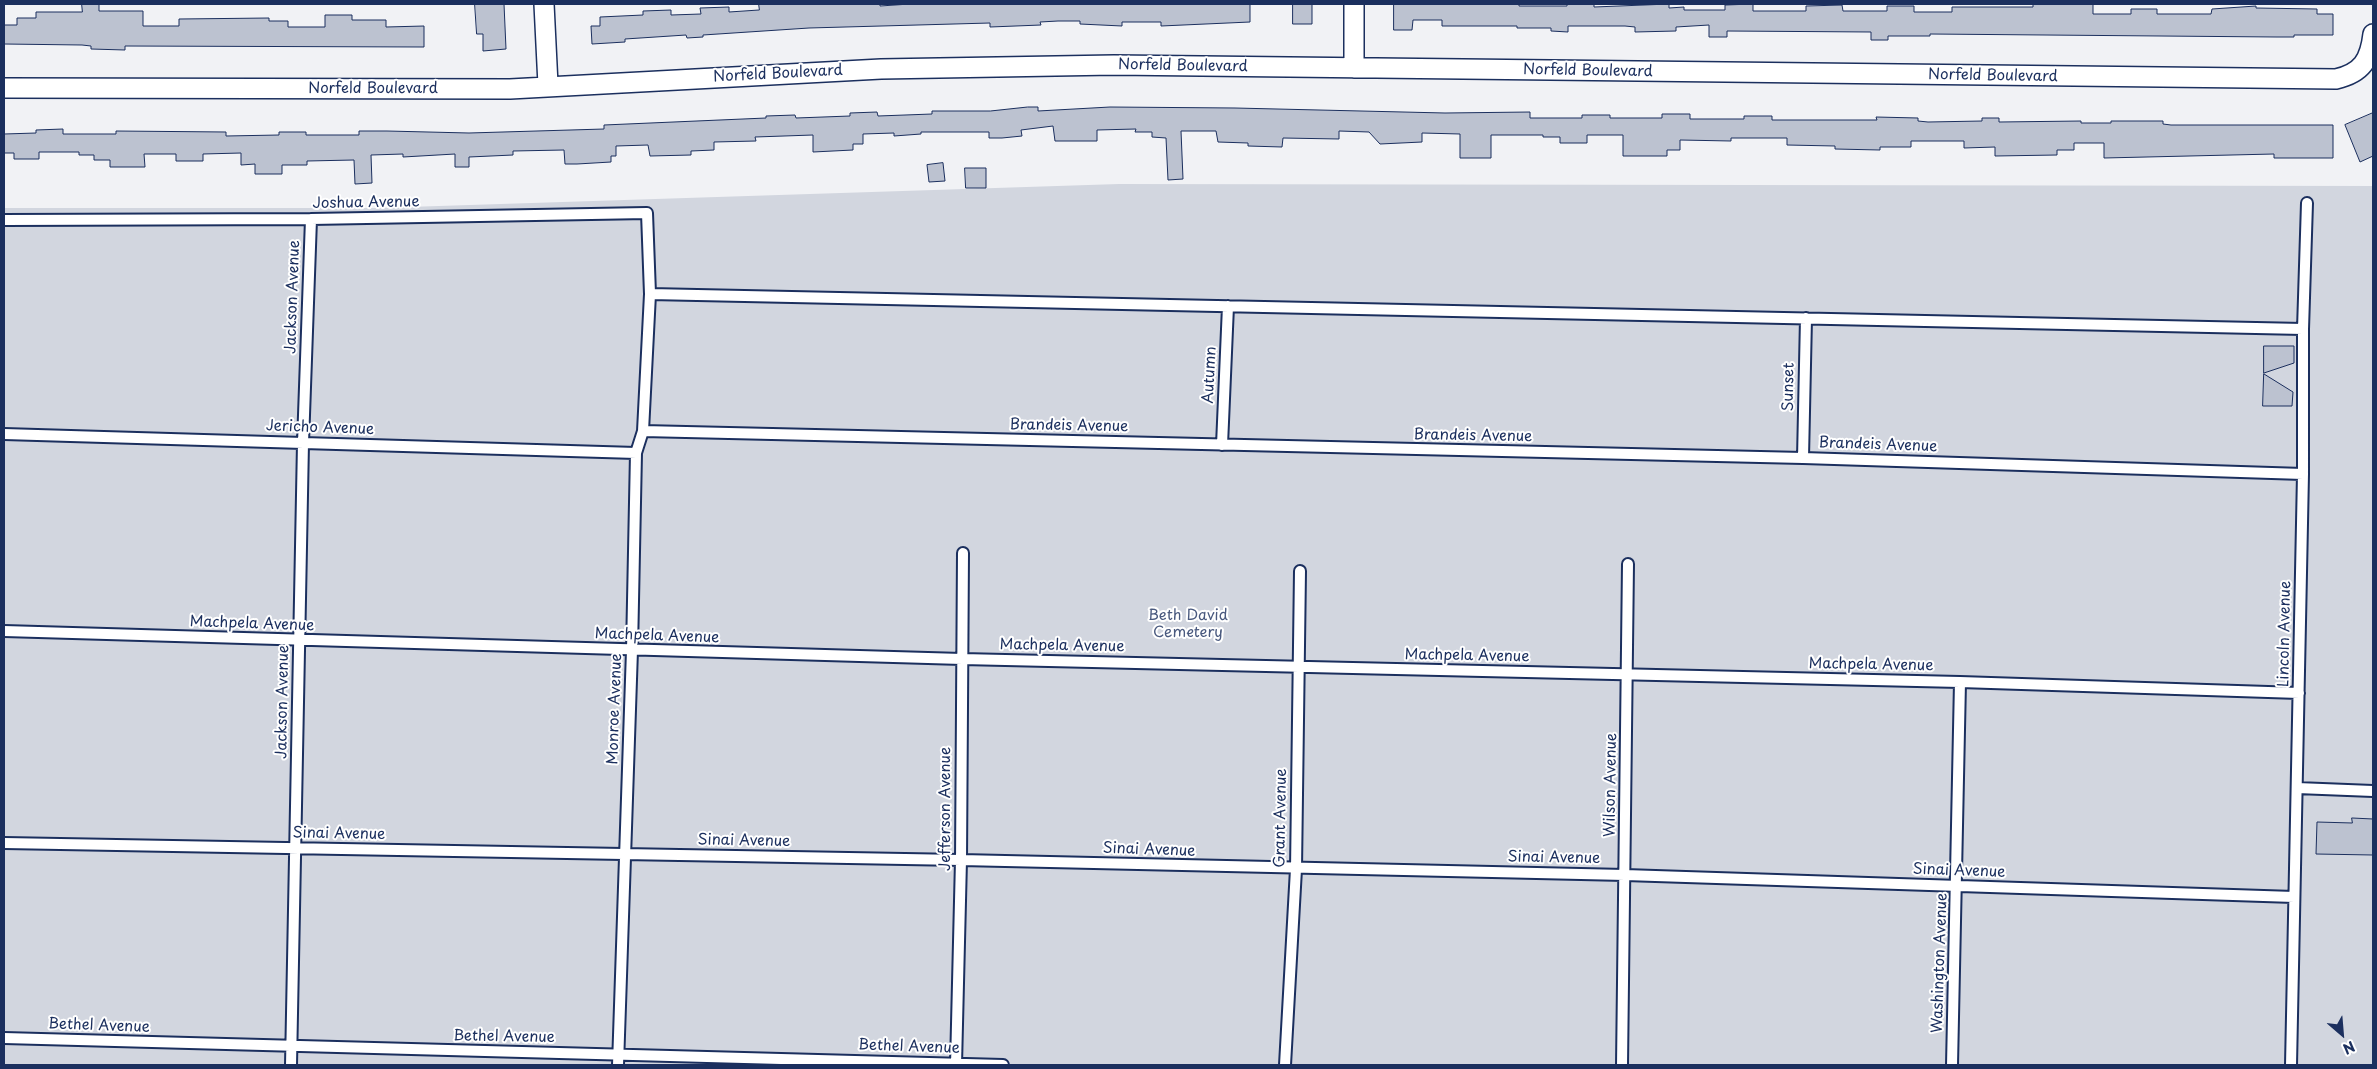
<!DOCTYPE html>
<html>
<head>
<meta charset="utf-8">
<style>
  body { margin:0 }
  #map { position:relative; width:2377px; height:1069px; overflow:hidden; background:#f1f2f5; font-family:"Playpen Sans",sans-serif }
  canvas { display:block }
  .frame { position:absolute; inset:0; border:5px solid #1b2f5e; pointer-events:none }
  .north { position:absolute; left:2317px; top:1009px; width:50px; height:50px; -webkit-text-stroke:4px #fff; paint-order:stroke; rotate:153deg; font-size:14px; font-weight:700; line-height:20px; text-align:center; color:#1b2f5e }
  .north::after { content:''; display:block; margin:auto; width:18px; height:22px; background:#1b2f5e; clip-path:polygon(50% 0,100% 100%,50% 72%,0 100%) }
</style>
</head>
<body>
<div id="map">
<canvas width="2377" height="1069"></canvas>
<div class="frame"></div>
<div class="north">N</div>
</div>
<script>
const context = document.querySelector('canvas').getContext('2d');
context.lineJoin = 'round';
function paint(path, color) { context.fillStyle = color; context.fill(path, 'evenodd'); }
function trace(path, color, width, dash) { context.strokeStyle = color; context.lineWidth = width; context.lineCap = dash ? 'butt' : 'round'; context.setLineDash(dash || []); context.stroke(path); }
function write(font, color, halo, rows, align = 'center') {
  context.font = font + ' "Playpen Sans",sans-serif'; context.lineWidth = 4; context.setLineDash([]); context.textBaseline = 'middle'; context.strokeStyle = halo; context.fillStyle = color; for (const [text, x, y, turn = 0] of rows) {
    context.save(); context.translate(x, y); context.rotate((+turn || 0) * Math.PI / 180); context.textAlign = isNaN(turn) ? turn : align; if (halo) context.strokeText(text, 0, 0); context.fillText(text, 0, 0); context.restore();
  }
}
paint(new Path2D(`
  M1119 184 2373 186V1065H4V208H377Z`), '#d2d6df');
const building = new Path2D(`
  M82 4H99V11H143V26H179V19L269 18V21H288V27H325V15H352V20H386V27L424 26V47L125 46V50L91 49V46L82 45 4 44V25H17V18H36V12H82Z
  M475 4H504L506 49 483 51V34H477Z
  M759 4H880V6L910 4H1250V22L1161 26V22H1122V26L1080 24V21H1058L1040 22 1041 25 990 27V23L809 28 703 35V37L687 38 686 35 625 39V42L592 44 591 26H600V17L643 15V11L671 10V15L701 14 700 8 729 7V12L759 10Z
  M1293 4H1312V24H1293Z
  M1394 4H1519V6H1567V4H1594V7L1669 4V8L1684 7V10H1725V5L1753 4V11H1806V6L1842 5 1843 11H1887V6H1914V12H1952V7H2033V4H2093V14H2131V9H2157V14H2211L2212 9 2256 6V8L2317 9V14H2333V35H2294V37H2276L1930 34V36H1888V40H1871V32L1727 31V37H1709V25L1676 27V31L1635 32V27L1625 26H1568V32L1551 31V28H1517V26H1442V20H1413L1412 30H1394Z
  M1028 107H1038V111L1110 107 1235 108 1445 113 1530 112V118H1582V115H1610V118H1662V114H1690V119H1744V116H1772V120H1877L1876 117 1918 118V121L1928 122 1982 121V118H1999V122L2081 121V123H2111V121H2163V124L2171 125H2333V158H2274V154L2104 158V143H2074V150H2057V155L1995 156V147L1964 148V141H1911V147H1880V150L1835 149V146L1787 145V138H1731V141L1680 140V150H1667V156H1623V135H1587V143H1560V137H1543V135H1491V158H1460V134L1422 133V142L1380 144 1369 132 1339 131V139L1283 138 1282 147 1248 146V143L1218 142 1216 131H1181L1183 179 1168 180 1166 138 1152 137V132H1135L1136 129 1097 130V141H1055L1053 126 1021 130 1022 136 1002 138H989V132H921V134L894 136V133L863 134V144H853V150L813 152V135L755 137 756 141 714 142V150L691 151V155L650 156 648 145 616 146V156H611V162L577 164H565L564 150 513 151V155L469 157V167H455V154L403 157V154L371 155 372 183 355 184 354 160 307 161V165H282V174H255V164L241 165V153L203 154V161H176V154H144L145 167H110V160H94V155H79V152H39V159H14V153H4V134L36 133V130L63 129V134H116V131L226 132V136L279 135V132H306V135H359V131H387L469 133 604 129V125L766 118V116L795 115 796 118 850 116V113L877 112 878 116 932 114V111H990Z
  M2373 113V156L2360 162 2345 125Z
  M943 163 945 181 929 182 927 165Z
  M965 168H986V188H966Z
  M2264 346H2294V363L2264 373Z
  M2264 374 2293 392 2292 406H2263Z
  M2352 818 2373 819V855L2316 854 2317 822 2352 823Z`);
paint(building, '#bcc2d0');
trace(building, '#1b2f5e', 1);
const lane = new Path2D(`
  M4 220 311 219 647 213 650 294 643 431 636 453 632 650 618 1065
  M650 294 2303 329
  M643 431 1803 458 2303 474
  M4 434 636 453
  M1222 445 1228 306
  M1803 458 1806 318
  M4 631 962 659 1960 682 2299 693
  M2297 788 2373 791
  M4 843 961 860 1625 875 2294 897
  M4 1038 1003 1065
  M291 1065 303 443 311 219
  M956 1065 961 860 963 553
  M1285 1065 1296 869 1300 571
  M1622 1065 1628 564
  M1952 1065 1960 682
  M2291 1065 2303 474V329L2307 203`);
const street = new Path2D(`
  M544 4 548 85
  M1354 68V4
  M4 88 510 89 881 69 1114 65 2336 79C2362 73 2370 60 2373 34`);
trace(lane, '#1b2f5e', 14);
trace(street, '#1b2f5e', 22);
trace(lane, '#fff', 10);
trace(street, '#fff', 19);
write('15px', '#1b2f5e', '#fff', [
  ["Norfeld Boulevard",1183,66,1],
  ["Norfeld Boulevard",1588,71,1],
  ["Norfeld Boulevard",778,74,-3],
  ["Norfeld Boulevard",1993,76,1],
  ["Norfeld Boulevard",373,89],
  ["Joshua Avenue",366,203,-1],
  ["Jackson Avenue",293,297,-88],
  ["Autumn",1210,375,-87],
  ["Sunset",1789,387,-89],
  ["Brandeis Avenue",1069,426,1],
  ["Jericho Avenue",320,428,2],
  ["Brandeis Avenue",1473,436,1],
  ["Brandeis Avenue",1878,445,2],
  ["Machpela Avenue",252,624,2],
  ["Lincoln Avenue",2285,634,-89],
  ["Machpela Avenue",657,636,2],
  ["Machpela Avenue",1062,646,1],
  ["Machpela Avenue",1467,656,1],
  ["Machpela Avenue",1871,665,1],
  ["Jackson Avenue",283,702,-89],
  ["Monroe Avenue",615,709,-88],
  ["Wilson Avenue",1611,785,-89],
  ["Jefferson Avenue",946,809,-90],
  ["Grant Avenue",1281,818,-89],
  ["Sinai Avenue",339,834,1],
  ["Sinai Avenue",744,841,1],
  ["Sinai Avenue",1149,850,2],
  ["Sinai Avenue",1554,858,1],
  ["Sinai Avenue",1959,871,2],
  ["Washington Avenue",1940,963,-88],
  ["Bethel Avenue",99,1026,2],
  ["Bethel Avenue",504,1037,1],
  ["Bethel Avenue",909,1047,2]
]);
write('15px', '#49597e', '#fff', [
  ["Beth David",1188,616],
  ["Cemetery",1188,633]
]);
</script>
</body>
</html>
